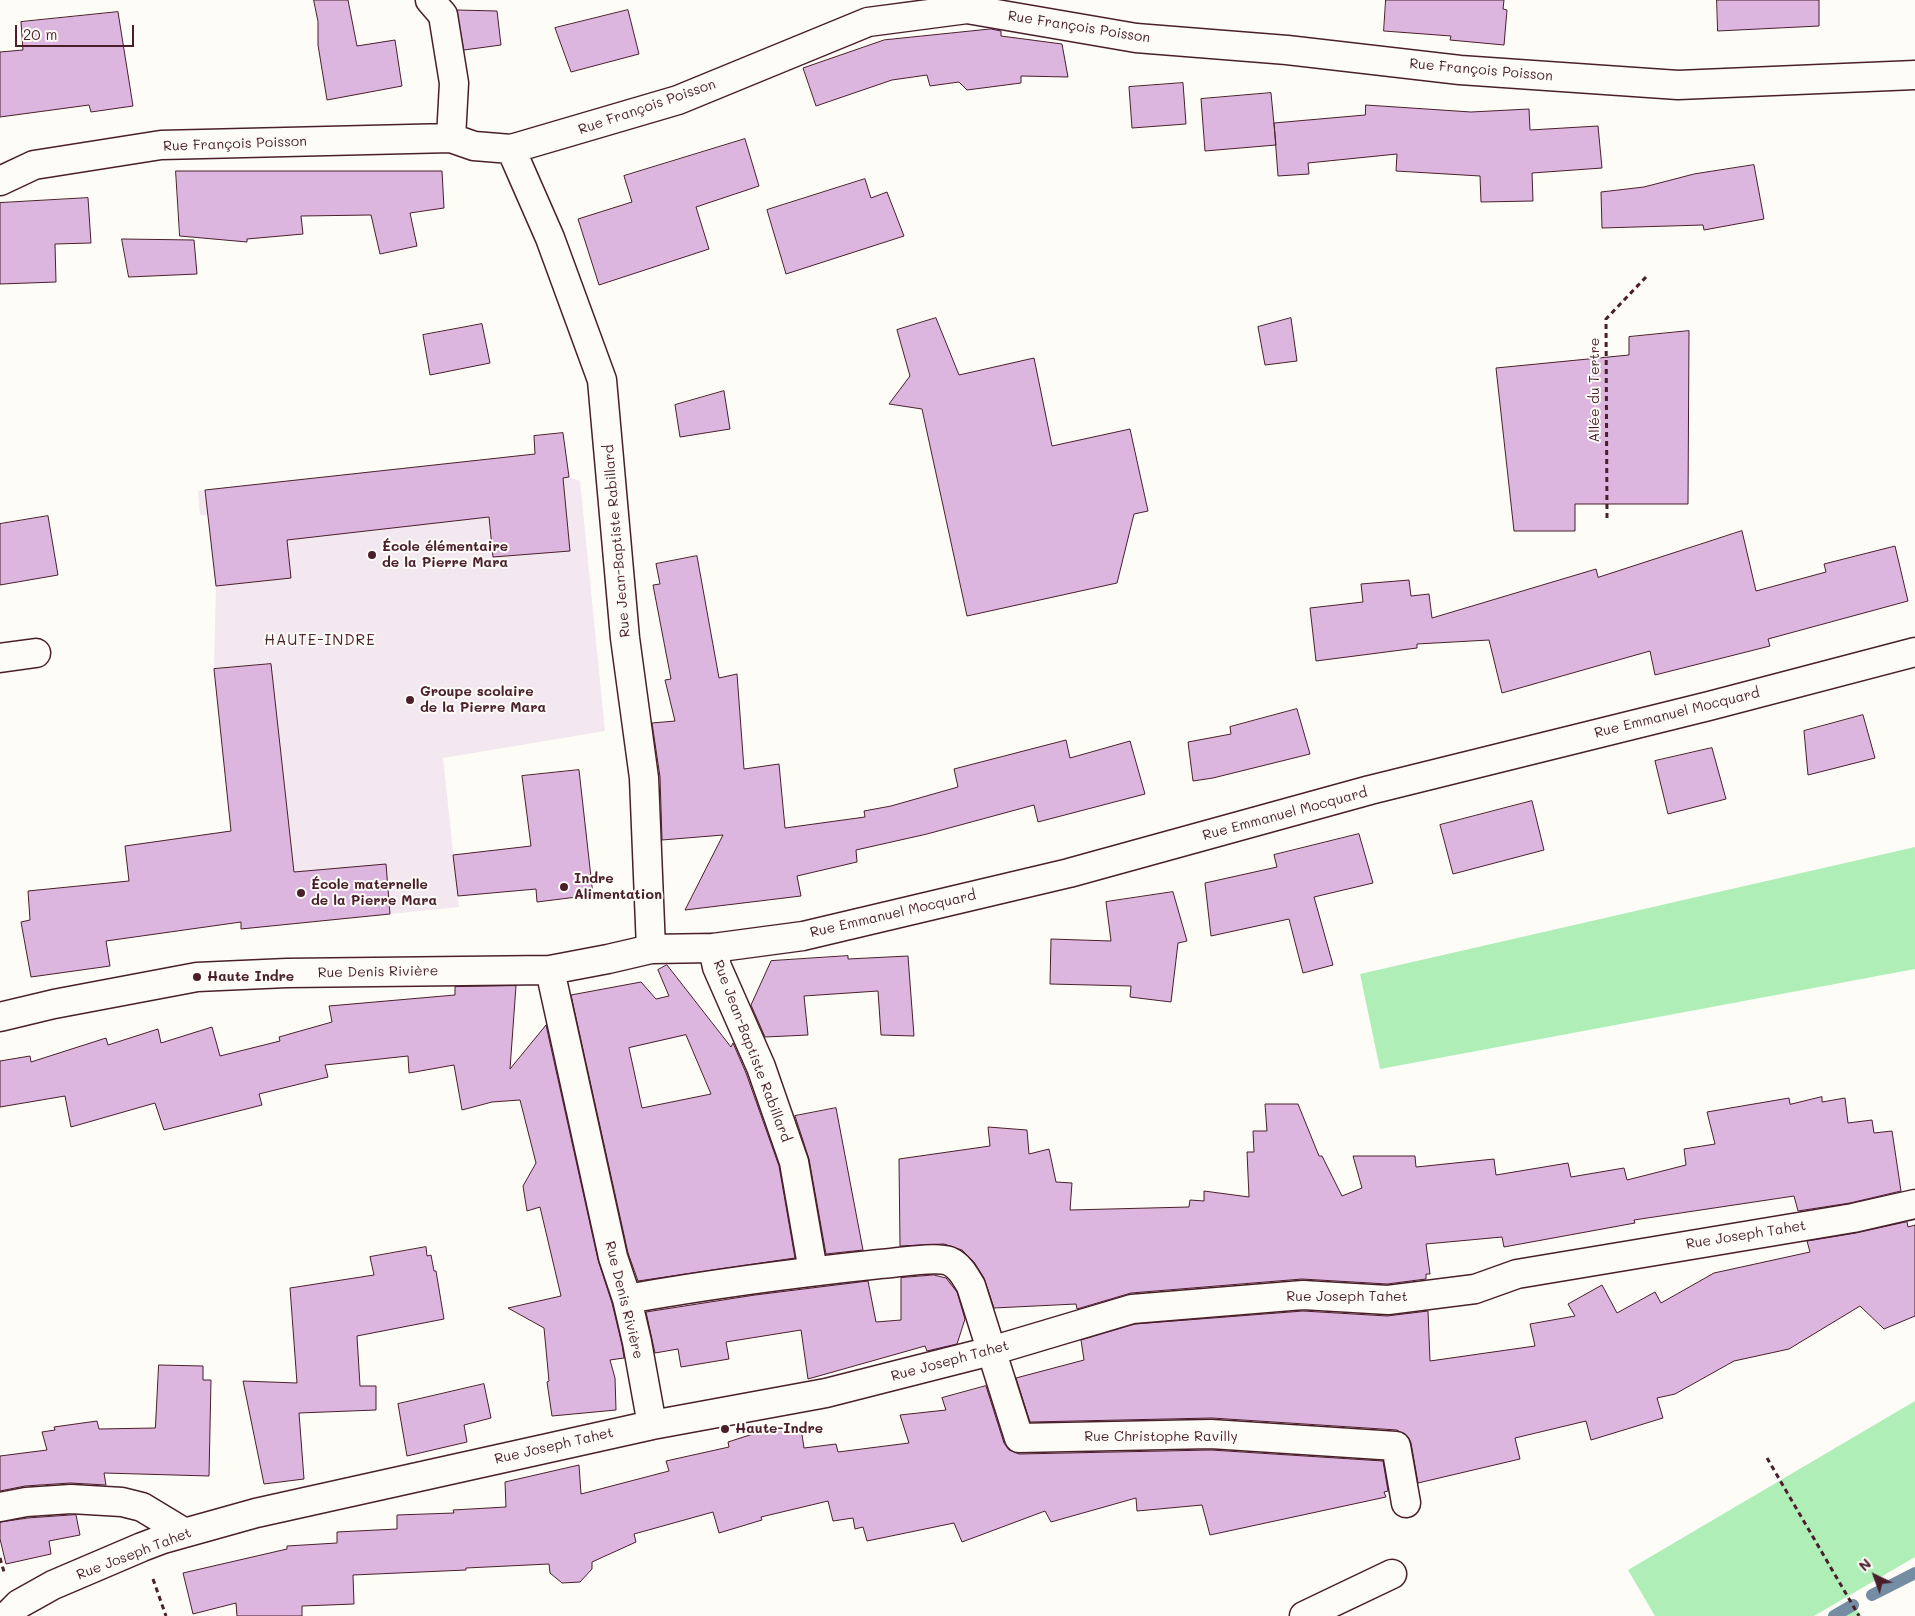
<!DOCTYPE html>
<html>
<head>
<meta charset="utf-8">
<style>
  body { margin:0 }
  #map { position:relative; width:1915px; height:1616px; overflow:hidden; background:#fdfcf7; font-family:Mali,sans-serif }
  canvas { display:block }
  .north { position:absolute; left:1850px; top:1551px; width:50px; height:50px; -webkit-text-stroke:4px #fdfcf7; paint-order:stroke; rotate:318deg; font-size:14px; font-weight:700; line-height:20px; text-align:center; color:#4a1f2b }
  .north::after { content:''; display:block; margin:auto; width:18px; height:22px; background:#4a1f2b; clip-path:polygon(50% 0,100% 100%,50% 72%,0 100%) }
  .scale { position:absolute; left:15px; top:25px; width:119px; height:22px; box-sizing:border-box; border:2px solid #4a1f2b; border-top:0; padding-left:6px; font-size:15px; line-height:18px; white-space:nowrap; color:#4a1f2b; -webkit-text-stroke:4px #fdfcf7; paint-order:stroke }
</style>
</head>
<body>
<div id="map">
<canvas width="1915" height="1616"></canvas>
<div class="north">N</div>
<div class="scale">20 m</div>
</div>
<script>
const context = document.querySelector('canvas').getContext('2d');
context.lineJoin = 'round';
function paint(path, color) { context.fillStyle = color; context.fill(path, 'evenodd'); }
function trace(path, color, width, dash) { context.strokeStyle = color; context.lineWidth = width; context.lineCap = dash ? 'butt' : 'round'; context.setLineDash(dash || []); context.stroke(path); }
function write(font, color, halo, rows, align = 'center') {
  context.font = font + ' Mali,sans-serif'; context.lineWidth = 4; context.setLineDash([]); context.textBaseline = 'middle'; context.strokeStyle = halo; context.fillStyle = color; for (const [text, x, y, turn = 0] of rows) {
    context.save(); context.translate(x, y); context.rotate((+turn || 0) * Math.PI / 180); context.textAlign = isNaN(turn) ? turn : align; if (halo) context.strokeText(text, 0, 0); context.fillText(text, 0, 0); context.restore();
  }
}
paint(new Path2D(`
  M563 433 569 477 580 481 605 731 443 758 459 907 241 929 214 669 216 586 208 515H200L198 491 535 455 534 436Z`), '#f3e7f0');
paint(new Path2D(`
  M1915 847V969L1380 1069 1360 974Z
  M1915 1401V1557L1814 1616H1655L1628 1570Z
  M1853 1605 1862 1616H1834Z`), '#afefb7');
trace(new Path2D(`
  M1872 1595 1915 1573
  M1834 1616 1853 1605`), '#758da3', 12);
const building = new Path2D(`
  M314 0H348L357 46 395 40 402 86 327 100 318 45V22Z
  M1386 0H1504L1503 9 1507 10 1504 45 1450 40 1451 36 1384 31Z
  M1717 0H1819V26L1718 31Z
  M457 10 497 11 501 45 464 50Z
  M628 10 639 54 571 72 555 28Z
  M118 12 133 106 91 112 89 105 0 117V52L23 50 21 22Z
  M991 29 1001 31V36L1062 44 1068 77 1021 76V83L967 90 959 82 930 86 927 75 892 80 816 106 803 68 884 40Z
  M1183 83 1186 124 1132 128 1129 87Z
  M1271 93 1276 145 1205 151 1201 99Z
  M1366 105 1471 112 1529 109 1530 130 1598 126 1602 168 1532 173 1533 201 1481 202 1480 176 1396 171 1397 154 1308 163 1309 174 1278 176 1274 123 1365 115Z
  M745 139 759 186 696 207 709 249 599 285 578 219 632 202 624 176Z
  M1754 165 1764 219 1704 230 1703 225 1602 228 1601 192 1644 187 1694 174Z
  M176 171H442L444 208 410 213 417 246 380 254 371 215 301 216 303 234 247 239V242L180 236Z
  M865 179 871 198 887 192 904 236 786 274 767 210Z
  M88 198 91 243 55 244 56 282 0 284V203Z
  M122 239 194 240 197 274 129 277Z
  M936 318 959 375 1034 358 1052 446 1130 429 1148 511 1134 514 1117 583 967 616 922 409 889 404 910 376 897 330Z
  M1291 318 1297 361 1265 365 1258 327Z
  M482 324 490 363 430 375 423 335Z
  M1689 331 1688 504H1575V531H1514L1496 368 1629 355V337Z
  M724 391 730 429 680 437 675 405Z
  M563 433 569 477 563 478 570 551 493 557 489 517 287 540 291 578 216 586 205 490 535 454 534 436Z
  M48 516 58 575 0 585V524Z
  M1742 531 1756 591 1826 572 1824 564 1895 546 1908 601 1768 639 1770 646 1655 675 1650 651 1502 693 1489 640 1417 644V648L1316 661 1310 608 1363 602 1361 584 1409 580 1411 596 1429 594 1432 618 1596 569 1598 577Z
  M697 556 719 678 737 674 744 769 779 764 785 828 865 817 864 811 891 806 958 787 954 769 1066 740 1070 758 1130 741 1145 794 1038 822 1034 805 927 834 856 850 857 862 797 876 801 896 685 910 723 835 662 840 660 777 652 723 675 721 665 680 671 679 653 585 660 584 656 564Z
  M271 664 294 872 386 864 390 914 241 929V922L106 941 110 966 31 977 21 922 30 920 28 891 129 881 125 846 231 831 214 669Z
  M1297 709 1310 754 1213 778 1193 781 1188 742 1231 734 1230 727Z
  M1863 715 1875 758 1808 775 1804 731Z
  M1712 748 1726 799 1668 814 1655 761Z
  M579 770 593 895 537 902 536 889 458 896 453 855 531 846 522 776Z
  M1532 801 1544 850 1453 874 1440 825Z
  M1359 834 1373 883 1314 897 1333 965 1303 973 1289 919 1211 936 1205 883 1277 867 1274 855Z
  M1173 892 1187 941 1178 943 1171 1002 1130 997 1131 986 1050 984 1051 939 1111 941 1106 902Z
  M848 956V959L908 956 914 1036 881 1035 878 991 804 996 808 1035 765 1037 751 1005 771 961Z
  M667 965 731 1047 733 1043 746 1073 779 1166 795 1258 638 1281 628 1253 571 995 641 982 656 999 669 996 658 970ZM686 1035 711 1094 642 1108 629 1048Z
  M516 986 510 1069 546 1025 598 1260 612 1303 622 1345 624 1358 610 1360 615 1378 616 1410 552 1416 547 1382 549 1381 544 1328 508 1308 561 1296 540 1207 527 1211 523 1186 536 1163 520 1100 492 1102 462 1110 454 1065 409 1073 408 1056 325 1065 328 1077 259 1094 262 1105 164 1130 155 1103 71 1127 65 1096 0 1107V1061L30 1056 31 1062 106 1038 108 1045 158 1029 161 1043 212 1027 220 1056 280 1041 279 1037 332 1022 329 1006 455 995V987Z
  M1822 1097V1102L1845 1098 1848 1123 1872 1120 1874 1133 1892 1131 1901 1191 1850 1203 1798 1211 1794 1196 1634 1220 1635 1223 1504 1247 1502 1237 1426 1244 1430 1274H1426V1279L1387 1284 1302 1279 1131 1293 1077 1309 1076 1304 994 1308 984 1278 974 1262 962 1250 944 1244 900 1246 899 1159 990 1146 988 1127 1027 1130 1029 1154 1049 1149 1056 1182 1072 1183 1070 1210 1189 1207 1190 1200 1204 1201V1191L1249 1197 1247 1152H1254L1253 1131H1267L1265 1104H1298L1319 1156H1322L1342 1196 1362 1188 1353 1156H1415L1416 1167 1494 1159 1496 1175 1568 1163 1571 1177 1624 1168 1627 1180 1686 1165 1684 1149 1715 1144 1707 1112 1789 1098 1790 1104Z
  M836 1108 863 1250 826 1254 809 1159 795 1116Z
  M1907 1222 1908 1227 1915 1225V1316L1884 1329 1860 1306 1789 1349 1734 1361 1675 1394 1657 1398 1663 1418 1591 1440 1586 1421 1515 1438 1520 1459 1418 1483 1411 1443 1408 1437 1397 1430 1212 1418 1030 1422 1016 1378 1084 1360 1081 1340 1135 1324 1303 1311 1387 1316 1428 1311 1430 1361 1535 1346 1530 1324 1575 1316 1568 1304 1602 1285 1617 1313 1655 1292 1661 1303 1714 1273 1810 1252 1807 1241 1856 1233Z
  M426 1247 427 1256 431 1255 434 1271H436L444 1319 357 1336 360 1386H376V1410L299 1413 304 1479 264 1484 243 1381 297 1383 290 1288 374 1275 370 1257Z
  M934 1275 946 1278 957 1292 965 1319 957 1344 927 1351 925 1346 808 1379 801 1330 726 1342 729 1359 681 1367 678 1349 655 1353 646 1312 755 1295 868 1281 876 1322 901 1320V1278Z
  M159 1365 203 1366V1380H211L209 1476 104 1473 106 1485 70 1483 25 1486 0 1491V1456L47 1450 42 1432 55 1430 54 1427 97 1421 99 1429 155 1428Z
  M484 1384 491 1418 464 1425 467 1442 407 1456 398 1404Z
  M986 1386 1004 1443 1009 1450 1019 1454 1211 1450 1383 1461 1388 1491 1384 1492 1386 1497 1210 1535 1202 1505 1137 1511 1136 1498 1051 1522 1045 1511 962 1542 954 1523 867 1541 863 1527 855 1529 853 1518 833 1521 828 1501 761 1517 762 1520 719 1533 713 1512 634 1534 636 1542 592 1562V1569L580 1582 562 1583 550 1573 549 1564 466 1568V1570L353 1575 354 1604 302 1606V1616H237L236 1603 193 1614 183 1573 287 1549V1546L337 1543V1532L397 1529V1515L454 1513 453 1510 506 1507 505 1482 579 1465 581 1494 669 1471 666 1461 729 1447 728 1442 756 1433 801 1428 804 1448 836 1444 838 1452 909 1443 900 1415 946 1410 942 1398Z
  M76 1515 80 1535 49 1541 51 1554 6 1564 0 1539V1522L28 1518Z`);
paint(building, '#dcb6de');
trace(building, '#4a1f2b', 1);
const minor = new Path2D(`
  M430 0 443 15 454 83 451 138
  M511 149 550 238 602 380 625 638 644 778 651 949
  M0 181 34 165 161 145 451 138 474 146 511 149 678 100 868 22 967 9 1136 38 1287 50 1460 70 1678 85 1915 75
  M0 658 36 653
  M713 948 717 967 761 1067 794 1162 813 1271
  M550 970 613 1257 627 1299 637 1342 652 1425
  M0 1017 54 1004 197 977 287 973 550 970 608 959 651 949 713 948 803 936 1069 873 1370 790 1709 706 1915 652
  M627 1299C711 1284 795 1273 880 1264 896 1263 935 1256 949 1261 960 1266 965 1276 971 1286L1019 1438 1211 1434 1396 1446 1406 1503
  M0 1507 26 1502 71 1499 122 1502 142 1507 185 1533
  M7 1616 19 1604 53 1585 142 1547 163 1539 256 1513 652 1425 826 1393 991 1351 1132 1309 1303 1295 1388 1300 1475 1289 1517 1274 1853 1218 1915 1204
  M1304 1616 1392 1574`);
trace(minor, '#4a1f2b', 31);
trace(new Path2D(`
  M1607 518 1606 319 1646 277
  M1767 1458 1859 1616
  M0 1558 4 1572
  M153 1579 166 1616`), '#4a1f2b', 3, [5, 4]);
trace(minor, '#fdfcf7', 28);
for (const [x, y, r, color] of [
  [372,555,5,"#4a1f2b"],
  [410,700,5,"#4a1f2b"],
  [564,887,5,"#4a1f2b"],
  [301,893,5,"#4a1f2b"],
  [197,977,5,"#4a1f2b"],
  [725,1429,5,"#4a1f2b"]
]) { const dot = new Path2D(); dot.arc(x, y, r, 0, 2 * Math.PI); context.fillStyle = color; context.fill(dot); trace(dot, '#fdfcf7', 2); }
write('14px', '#4a1f2b', '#fdfcf7', [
  ["Rue François Poisson",1079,27,9],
  ["Rue François Poisson",1481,70,5],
  ["Rue François Poisson",647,107,-19],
  ["Rue François Poisson",235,144,-2],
  ["Allée du Tertre",1595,390,-90],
  ["Rue Jean-Baptiste Rabillard",617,541,-95],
  ["Rue Emmanuel Mocquard",1677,713,-14],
  ["Rue Emmanuel Mocquard",1285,814,-15],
  ["Rue Emmanuel Mocquard",893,914,-13],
  ["Rue Denis Rivière",378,972,-1],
  ["Rue Jean-Baptiste Rabillard",752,1051,69],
  ["Rue Joseph Tahet",1746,1235,-9],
  ["Rue Joseph Tahet",1347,1297],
  ["Rue Denis Rivière",624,1300,76],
  ["Rue Joseph Tahet",950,1361,-15],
  ["Rue Christophe Ravilly",1161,1437],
  ["Rue Joseph Tahet",554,1446,-13],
  ["Rue Joseph Tahet",134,1554,-21]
]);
write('bold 14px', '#4a1f2b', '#fdfcf7', [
  ["École élémentaire",382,547],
  ["de la Pierre Mara",382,563],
  ["Groupe scolaire",420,692],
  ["de la Pierre Mara",420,708],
  ["Indre",574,879],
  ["Alimentation",574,895],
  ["École maternelle",311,885],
  ["de la Pierre Mara",311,901],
  ["Haute Indre",207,977],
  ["Haute-Indre",735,1429]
], 'left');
context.letterSpacing = '1px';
write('15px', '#4a1f2b', '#fdfcf7', [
  ["HAUTE-INDRE",320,640]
]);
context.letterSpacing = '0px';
</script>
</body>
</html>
